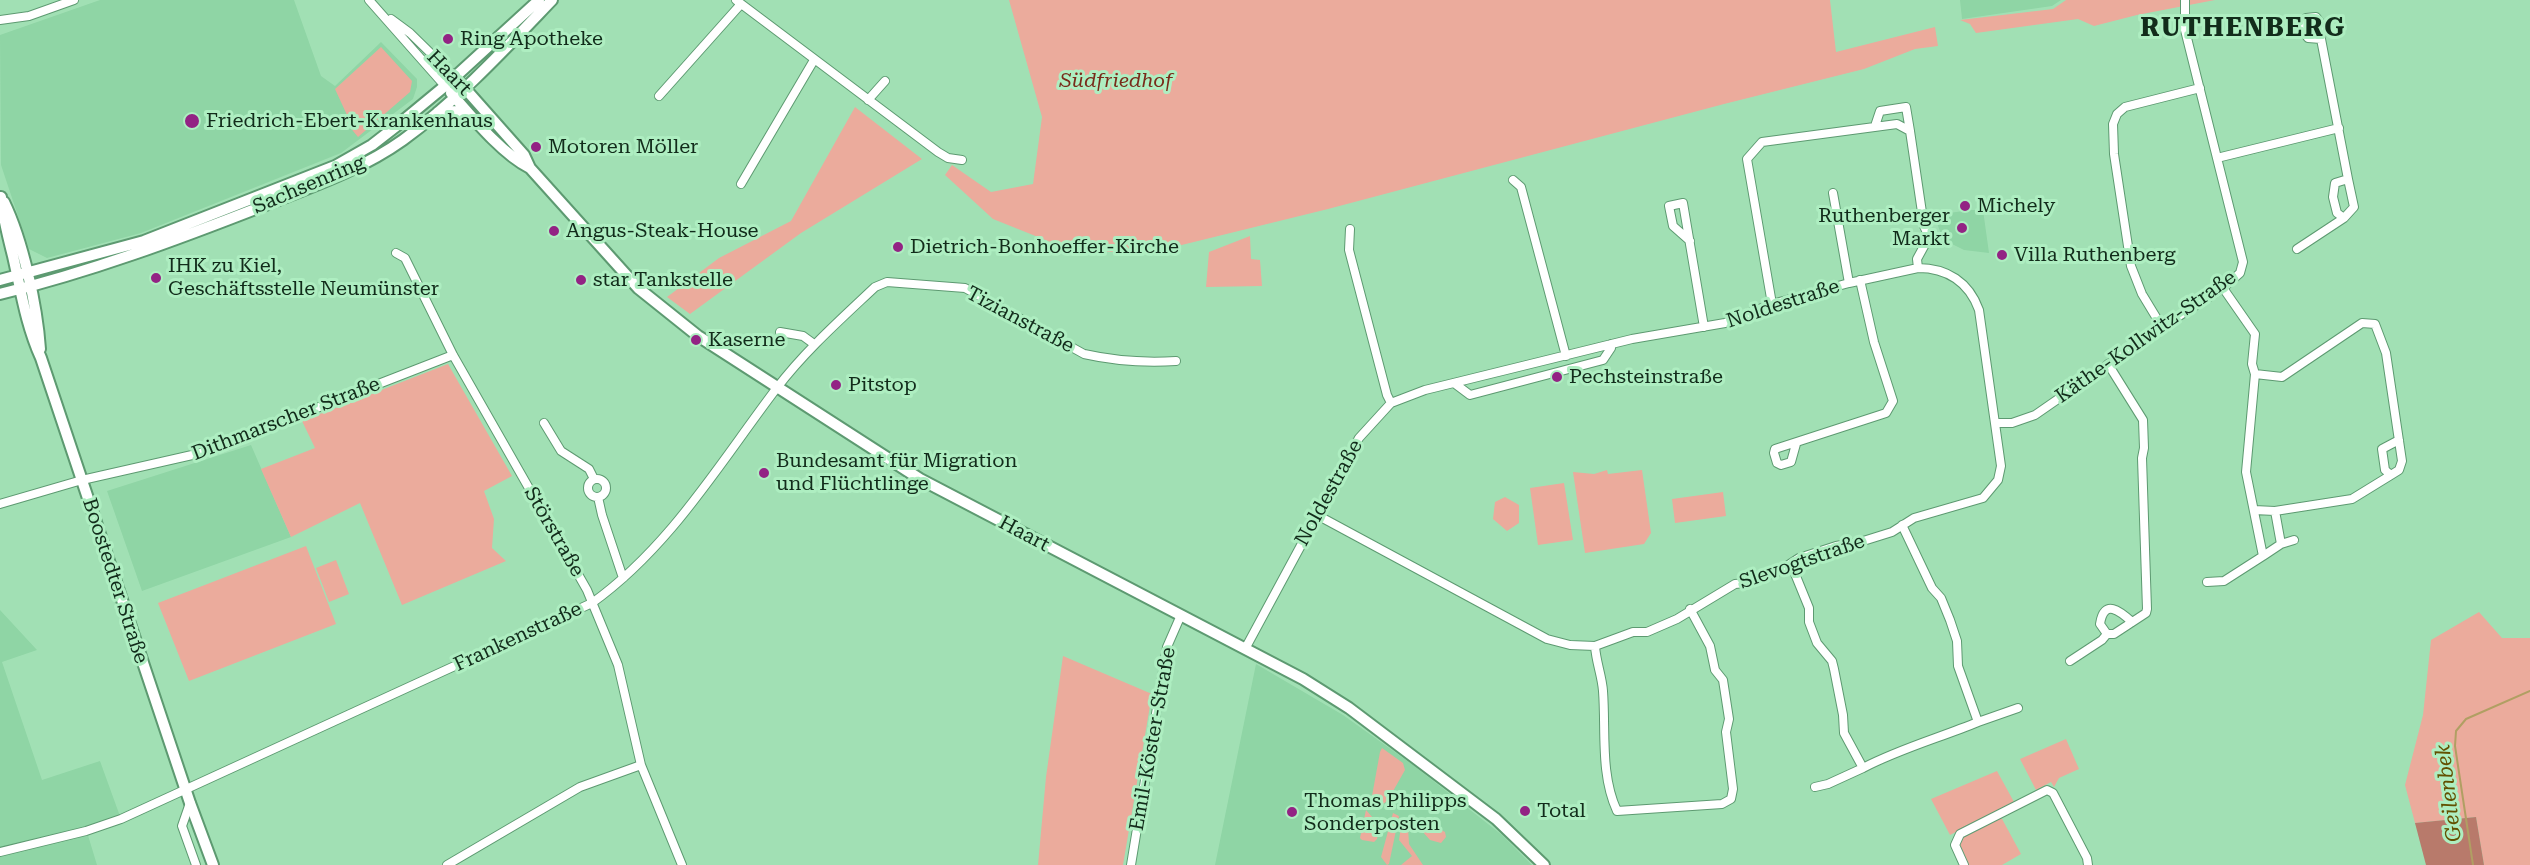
<!DOCTYPE html>
<html>
<head>
<meta charset="utf-8">
<style>
  body { margin:0 }
  canvas { display:block; background:#a1e0b4 }
</style>
</head>
<body>
<canvas width="2530" height="865"></canvas>
<script>
const context = document.querySelector('canvas').getContext('2d');
context.lineJoin = 'round';
function paint(path, color) { context.fillStyle = color; context.fill(path, 'evenodd'); }
function trace(path, color, width, dash) { context.strokeStyle = color; context.lineWidth = width; context.lineCap = dash ? 'butt' : 'round'; context.setLineDash(dash || []); context.stroke(path); }
function write(font, color, halo, rows, align = 'center') {
  context.font = font + ' "Roboto Serif",serif'; context.lineWidth = 6; context.setLineDash([]); context.textBaseline = 'middle'; context.strokeStyle = halo; context.fillStyle = color; for (const [text, x, y, turn = 0] of rows) {
    context.save(); context.translate(x, y); context.rotate((+turn || 0) * Math.PI / 180); context.textAlign = isNaN(turn) ? turn : align; if (halo) context.strokeText(text, 0, 0); context.fillText(text, 0, 0); context.restore();
  }
}
paint(new Path2D(`
  M100 0H294L321 76 335 86 381 42 417 79V87L413 99 341 153 141 233 47 258 29 249 1 165 0 35Z
  M1960 0H2061L2052 6 1962 19Z
  M1971 210H1983L1989 253 1964 250 1950 243 1941 234 1934 215Z
  M251 445 291 537 142 591 107 491Z
  M0 610 37 650 2 662 42 780 100 761 121 819 87 832 97 865H0Z
  M1256 664 1343 715 1413 765 1502 835 1532 865H1215Z`), '#8fd5a5');
paint(new Path2D(`
  M1009 0H1830L1836 52 1935 27 1938 46 1915 49 1864 69 1724 104 1328 209 1141 255 1063 247 993 219 945 175 952 165 991 192 1033 184 1042 117Z
  M2066 0H2215L2137 15 2094 26 2078 19 1976 33 1970 24 1960 20 2053 9Z
  M381 47 412 81 410 92 358 137 344 120 347 115 335 89Z
  M855 107 922 159 801 233 690 314 667 297 719 258 791 221Z
  M1250 236 1251 259 1260 260 1262 286 1206 287 1209 252Z
  M448 364 512 476 484 491 494 519 492 548 506 561 402 605 360 503 291 537 261 469 315 448 302 421Z
  M1607 470 1608 474 1642 470 1651 533 1644 544 1585 553 1573 472 1594 474Z
  M1564 483 1573 540 1538 545 1530 488Z
  M1723 492 1726 516 1675 523 1672 499Z
  M1505 497 1519 505V523L1507 531 1493 519 1495 502Z
  M306 546 336 624 189 681 158 603Z
  M336 560 349 594 329 602 316 568Z
  M2479 612 2502 638H2530V865H2484L2476 817 2415 823 2405 785 2423 715 2431 640Z
  M1063 656 1152 694 1123 865H1038L1046 777Z
  M2066 739 2079 769 2059 778 2054 787 2051 782 2036 790 2020 759Z
  M1382 748 1403 763 1405 770 1388 800 1380 807 1375 805 1372 796 1380 752Z
  M1997 771 2014 802 1950 835 1931 799Z
  M1366 810 1380 826 1377 839 1374 842 1362 840 1360 838Z
  M1393 813 1399 816 1389 864 1387 865 1381 857Z
  M2001 817 2021 854 2002 865H1968C1963 855 1955 846 1963 836Z
  M1402 820 1408 827 1409 844 1423 865H1401L1412 856 1399 840Z
  M1438 828 1445 832 1446 837 1441 843 1430 840 1421 830Z`), '#ebab9c');
paint(new Path2D(`
  M2476 817 2484 865H2426L2415 823Z`), '#b87a6b');
trace(new Path2D(`
  M2473 865 2455 746 2456 731 2466 719 2530 691`), '#b09f63', 2);
const street = new Path2D(`
  M369 0 445 86
  M736 0 938 152 948 158 962 160
  M391 19 410 33 454 76
  M0 20 29 16 74 0
  M2321 39 2308 38C2302 31 2301 26 2306 18L2316 17 2322 25 2321 39 2348 179 2335 183 2333 197 2337 213 2344 218 2354 207 2348 179
  M659 96 741 4
  M868 100 885 81
  M1875 126 1880 111 1906 107 1910 131
  M2217 158 2339 128
  M1513 180 1521 187 1566 356
  M741 184 814 60
  M1833 193 1849 283
  M1350 229 1349 250 1387 395 1391 403
  M1690 241 1673 226 1669 206 1683 203 1704 327
  M2297 249 2344 218
  M396 253 405 258 453 355 587 590 618 665 641 765 682 865
  M2223 288 2255 334 2252 364 2255 374 2246 472 2263 556 2281 544 2275 511 2254 510
  M1772 304 1747 159 1762 142 1897 124 1910 131 1924 226 1929 237 1917 259 1918 268
  M2162 327 2142 294 2131 266 2114 154 2113 124 2117 114 2125 107 2200 88
  M780 332 803 336 814 344
  M2108 364 2143 420 2144 448 2142 458 2147 609 2146 613 2114 634H2107L2100 624C2104 598 2120 611 2132 622
  M2255 374 2282 377 2362 323 2375 324 2386 353 2402 461 2399 470 2391 475 2385 470 2382 449 2399 440
  M1454 383 1470 395 1603 360 1611 348V344
  M544 423 561 451 589 469 594 479
  M1995 423H2012L2035 415 2162 327 2223 288 2240 273 2243 262 2185 30V0
  M1796 444 1791 462 1781 465 1777 463 1774 453 1775 449 1886 413 1893 401 1874 342 1860 280
  M588 488a9 9 0 1 1 18 0a9 9 0 1 1-18 0Z
  M598 497 602 515 623 578
  M0 504 82 480 201 453 453 355
  M2275 511 2352 499 2391 475
  M2281 544 2294 540
  M1791 564 1809 608V622L1817 643 1832 661 1834 669 1843 715 1844 733 1863 768C1899 749 1939 738 1978 722L1958 666 1957 641 1950 620 1941 598 1932 588 1902 525
  M2207 582 2224 581 2263 556
  M1595 646C1596 662 1602 676 1603 691 1606 731 1600 774 1617 811L1722 804 1731 799 1733 789 1726 732 1729 719 1723 680 1715 670 1710 646 1690 609
  M1245 649 1359 438 1391 403 1425 390 1632 339 1725 323 1772 304 1849 283 1918 268C1947 268 1969 282 1979 310L2001 466 1998 480 1983 498 1914 518 1892 532 1860 542 1836 546 1799 558 1779 571 1746 583 1735 584 1677 619 1647 632H1633L1595 646 1570 645 1547 639 1317 515
  M2070 661 2102 640 2107 634
  M1978 722 2018 708
  M1815 787 1828 784 1863 768
  M190 803 182 826 196 865
  M0 852 86 831 121 819 592 603C670 547 719 464 776 389 805 351 840 320 875 287L887 282 965 288 1084 354C1115 361 1144 363 1176 361
  M447 865 580 787 641 765
  M1131 865 1167 647 1181 615
  M1964 865 1955 845 1960 834 2047 790 2053 793 2087 858 2088 865`);
const secondary = new Path2D(`
  M454 76 524 155 530 168 638 288 698 336 920 479 1303 679 1349 708 1496 819 1544 865
  M451 93C472 117 502 154 530 168
  M438 112 456 111 471 119
  M1 197C3 218 8 236 13 256 21 291 26 325 41 358L190 803 213 865
  M4 202C23 241 37 306 40 349
  M0 280 144 241 335 166 372 145 399 124 445 86 539 0
  M0 294C90 272 176 240 263 206 311 187 361 170 403 140 458 100 505 49 552 0`);
trace(street, '#5d9a71', 10);
trace(secondary, '#5d9a71', 14);
trace(street, '#fff', 8);
trace(secondary, '#fff', 10);
for (const [x, y, r, color] of [
  [448,39,6,"#932384"],
  [192,121,8,"#932384"],
  [536,147,6,"#932384"],
  [1965,206,6,"#932384"],
  [1962,228,6,"#932384"],
  [554,231,6,"#932384"],
  [898,247,6,"#932384"],
  [2002,255,6,"#932384"],
  [156,278,6,"#932384"],
  [581,280,6,"#932384"],
  [696,340,6,"#932384"],
  [1557,377,6,"#932384"],
  [836,385,6,"#932384"],
  [764,473,6,"#932384"],
  [1525,811,6,"#932384"],
  [1292,812,6,"#932384"]
]) { const dot = new Path2D(); dot.arc(x, y, r, 0, 2 * Math.PI); context.fillStyle = color; context.fill(dot); trace(dot, '#aeeec1', 2); }
write('20px', '#122c1b', '#aeeec1', [
  ["Ring Apotheke",460,39],
  ["Friedrich-Ebert-Krankenhaus",206,121],
  ["Motoren Möller",548,147],
  ["Michely",1977,206],
  ["Ruthenberger",1950,216,"right"],
  ["Markt",1950,239,"right"],
  ["Angus-Steak-House",566,231],
  ["Dietrich-Bonhoeffer-Kirche",910,247],
  ["Villa Ruthenberg",2014,255],
  ["IHK zu Kiel,",168,266],
  ["Geschäftsstelle Neumünster",168,289],
  ["star Tankstelle",593,280],
  ["Kaserne",708,340],
  ["Pechsteinstraße",1569,377],
  ["Pitstop",848,385],
  ["Bundesamt für Migration",776,461],
  ["und Flüchtlinge",776,484],
  ["Thomas Philipps",1304,801],
  ["Sonderposten",1304,824],
  ["Total",1537,811]
], 'left');
write('20px', '#122c1b', '#aeeec1', [
  ["Haart",449,73,46],
  ["Sachsenring",309,185,-23],
  ["Noldestraße",1783,304,-18],
  ["Tizianstraße",1020,320,28],
  ["Käthe-Kollwitz-Straße",2146,337,-35],
  ["Dithmarscher Straße",286,419,-21],
  ["Noldestraße",1329,493,-61],
  ["Störstraße",554,532,60],
  ["Haart",1024,534,28],
  ["Slevogtstraße",1802,562,-19],
  ["Boostedter Straße",115,581,72],
  ["Frankenstraße",518,637,-25],
  ["Emil-Köster-Straße",1153,739,-80]
]);
write('italic 20px', '#782b1a', '#aeeec1', [
  ["Südfriedhof",1116,81]
]);
write('italic 21px', '#625001', '#aeeec1', [
  ["Geilenbek",2449,793,-97]
]);
context.letterSpacing = '1.5px';
write('bold 26px', '#122c1b', '#aeeec1', [
  ["RUTHENBERG",2243,28]
]);
context.letterSpacing = '0px';
</script>
</body>
</html>
